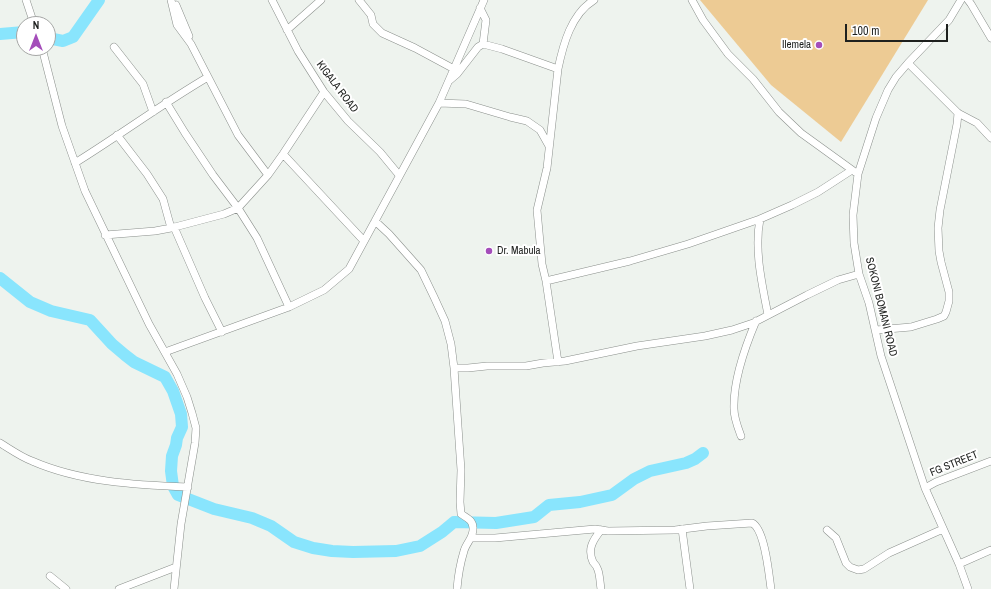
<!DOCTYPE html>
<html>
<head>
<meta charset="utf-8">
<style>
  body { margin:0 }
  #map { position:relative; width:991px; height:589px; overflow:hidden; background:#eef3ee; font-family:"Archivo Narrow",sans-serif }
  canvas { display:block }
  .north { position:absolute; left:16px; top:16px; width:40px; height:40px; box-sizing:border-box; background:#fff; border:1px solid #a5a6a5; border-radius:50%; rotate:0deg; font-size:11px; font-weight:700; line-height:16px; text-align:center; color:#1e201e }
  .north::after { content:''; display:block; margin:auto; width:14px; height:18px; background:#a44dba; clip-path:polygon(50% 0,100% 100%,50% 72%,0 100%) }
  .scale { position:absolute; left:845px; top:24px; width:103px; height:18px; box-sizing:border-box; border:2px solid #1e201e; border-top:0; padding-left:5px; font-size:12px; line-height:14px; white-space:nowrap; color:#1e201e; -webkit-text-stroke:3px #fff; paint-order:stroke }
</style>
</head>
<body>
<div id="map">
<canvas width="991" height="589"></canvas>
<div class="north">N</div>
<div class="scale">100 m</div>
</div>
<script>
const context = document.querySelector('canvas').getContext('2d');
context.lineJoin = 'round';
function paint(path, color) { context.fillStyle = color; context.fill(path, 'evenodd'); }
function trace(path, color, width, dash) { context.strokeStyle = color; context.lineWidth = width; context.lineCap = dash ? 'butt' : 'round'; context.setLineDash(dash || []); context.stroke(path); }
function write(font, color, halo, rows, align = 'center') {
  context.font = font + ' "Archivo Narrow",sans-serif'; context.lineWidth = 4; context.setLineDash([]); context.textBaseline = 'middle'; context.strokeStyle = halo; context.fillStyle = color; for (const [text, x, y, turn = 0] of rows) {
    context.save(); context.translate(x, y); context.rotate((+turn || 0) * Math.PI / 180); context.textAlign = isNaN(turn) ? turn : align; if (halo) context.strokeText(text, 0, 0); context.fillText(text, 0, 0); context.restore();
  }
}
paint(new Path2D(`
  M700 0H928L841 142 771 85Z`), '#edcb94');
trace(new Path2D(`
  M0 34 24 32
  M48 38 63 41 73 37 99 0
  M0 278 30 302 51 311 90 320 112 344 125 355 134 362 165 377 173 391 181 414 182 427 177 438 176 445 172 456 171 471 173 486 178 495 214 509 252 518 271 526 294 542 313 548 332 551 353 552 396 551 420 546 442 532 454 522 496 523 534 517 549 505 580 502 612 495 634 479 650 471 686 463 695 459 703 453`), '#89e5fd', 12);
const minor = new Path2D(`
  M26 0 34 24
  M272 0 298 51 324 92 348 121 380 152 399 175
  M359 0 371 15 373 24 382 33 415 48 454 69
  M692 0 703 20 728 54 753 79 779 112 801 133 855 172
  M961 0 949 20 908 63 896 77 888 90 876 118 858 174 853 215 854 243 859 274 869 303 881 356 925 488 959 564 968 589
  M968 0 971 4 991 38
  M176 5 189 36
  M480 8 486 20 483 44
  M287 30 321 0
  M114 47 143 84 153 112
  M42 48 62 126 85 191 149 324 177 374 187 397 192 413 196 428 195 443 181 524 174 589
  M908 63 958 113 977 123 991 138
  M206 73 238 135 268 175
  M450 80 457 74 478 47 483 44 502 49 558 69
  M166 102 185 133 213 175 238 208 257 238 289 307
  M439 103 466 104 510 117 527 121 540 130 549 146
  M117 135 147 174 163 199 171 228
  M283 154 364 241
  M75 163C120 135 162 104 208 77L191 44 177 25 171 0
  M760 219C754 250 762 284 768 315
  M375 221 389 234 421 270 434 297 445 321 451 344 454 368 461 470 460 502 461 514C467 518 473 520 473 528 474 537 466 543 464 551 460 564 458 576 457 589
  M174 227 205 298 222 332
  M105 235 155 231 171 228 224 214 238 208 268 175 283 154 324 92
  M546 281 630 261 688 244 760 219 792 205 818 192 852 170
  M876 330 911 327 937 319 944 316 946 312 949 301V292L941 262 939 251 938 228 940 210 957 124 958 113
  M165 352 289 307 324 290 349 269 439 103 484 0
  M558 362 546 281 542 264 537 210 547 168 558 69C563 45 571 14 594 0
  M454 368H468L487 366H526L543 363 565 361 637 346 705 336 732 330 753 323 807 295 838 280 859 274
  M741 436C738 428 734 418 734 409 733 381 745 347 756 321
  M0 443C10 449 21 457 32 461 80 482 136 485 188 487
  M925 488 936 482 991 461
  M682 529 690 589
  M827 530 836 538 846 563 850 567 858 570 864 569 889 553 943 529
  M471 538H495L595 529 608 531 675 530 707 526 752 523C765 529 769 575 771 589
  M959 564 991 550
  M50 576 66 589
  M119 589 176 567
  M601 589C600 583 600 576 598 570 597 567 595 564 593 562 587 549 593 540 601 530`);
trace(minor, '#8a8f8b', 8);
trace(minor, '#fff', 7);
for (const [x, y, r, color] of [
  [819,45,4,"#a44dba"],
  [489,251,4,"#a44dba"]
]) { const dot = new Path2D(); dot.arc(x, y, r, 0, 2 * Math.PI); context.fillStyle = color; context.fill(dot); trace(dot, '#fff', 1.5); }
write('11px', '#1e201e', '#fff', [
  ["Ilemela",811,45],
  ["Dr. Mabula",497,251,"left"]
], 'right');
write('11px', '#1e201e', '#fff', [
  ["KIGALA ROAD",337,87,53],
  ["SOKONI BOMANI ROAD",881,307,76],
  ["FG STREET",954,464,-22]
]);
</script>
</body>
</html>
